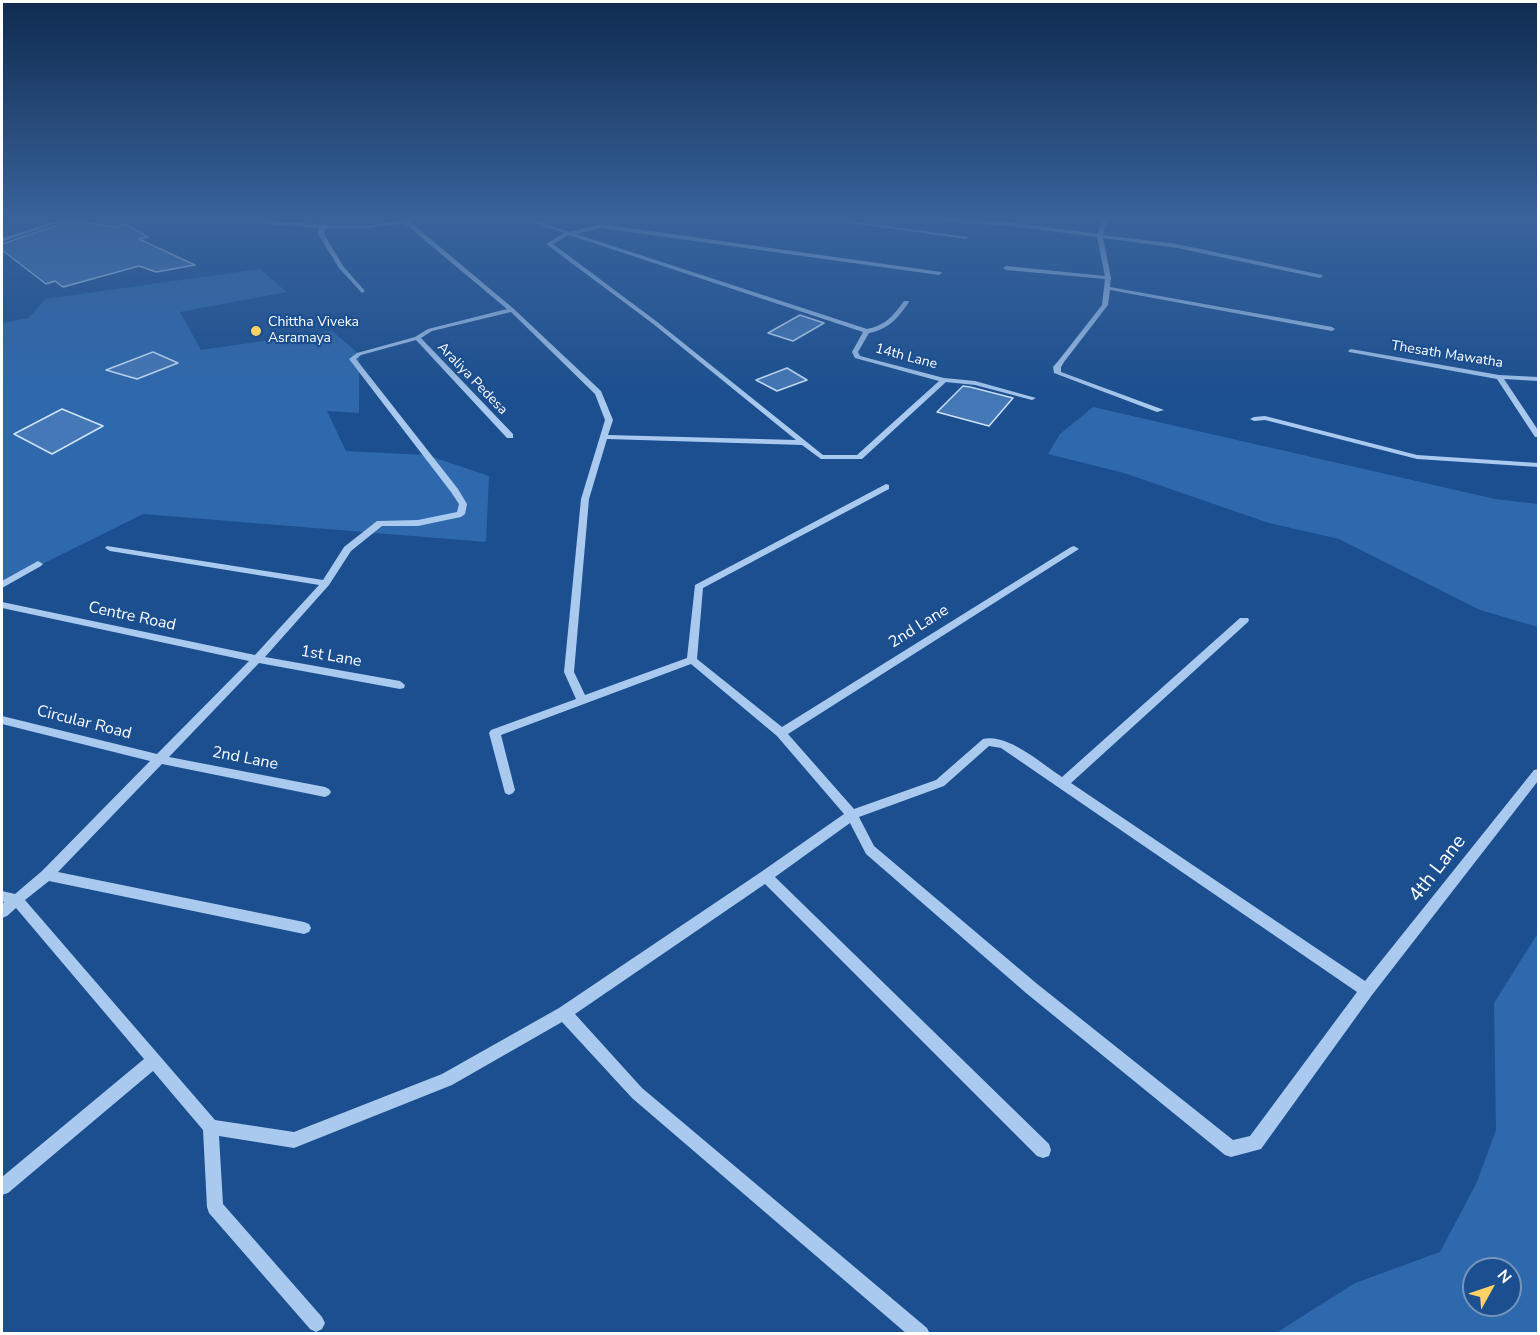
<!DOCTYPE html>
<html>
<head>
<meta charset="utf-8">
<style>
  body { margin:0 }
  #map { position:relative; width:1540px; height:1335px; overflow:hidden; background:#1b4f8f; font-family:"Nunito Sans",sans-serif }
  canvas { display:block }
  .frame { position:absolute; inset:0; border:3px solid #fff; pointer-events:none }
  .north { position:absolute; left:1462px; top:1257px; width:60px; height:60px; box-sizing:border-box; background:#1b4f8f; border:2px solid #7695bc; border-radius:50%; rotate:50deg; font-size:16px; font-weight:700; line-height:24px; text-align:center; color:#fff }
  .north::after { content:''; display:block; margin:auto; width:21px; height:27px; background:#ffd166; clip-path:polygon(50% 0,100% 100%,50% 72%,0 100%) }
</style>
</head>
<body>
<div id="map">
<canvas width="1540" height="1335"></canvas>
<div class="frame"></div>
<div class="north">N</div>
</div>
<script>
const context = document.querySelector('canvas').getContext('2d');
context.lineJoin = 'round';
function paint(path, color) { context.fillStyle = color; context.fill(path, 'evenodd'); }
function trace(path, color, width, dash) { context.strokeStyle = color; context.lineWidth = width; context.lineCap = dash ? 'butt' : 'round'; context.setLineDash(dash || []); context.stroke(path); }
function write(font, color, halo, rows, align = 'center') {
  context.font = font + ' "Nunito Sans",sans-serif'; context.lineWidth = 4.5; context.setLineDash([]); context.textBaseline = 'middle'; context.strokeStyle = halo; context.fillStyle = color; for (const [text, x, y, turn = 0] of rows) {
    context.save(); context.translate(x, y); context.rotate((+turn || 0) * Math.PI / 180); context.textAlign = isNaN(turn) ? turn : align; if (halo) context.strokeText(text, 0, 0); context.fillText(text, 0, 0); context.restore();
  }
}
paint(new Path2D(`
  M260 269 287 292 180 312 201 350 332 331 359 354V413L327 411 346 451 427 455 489 476 486 542 143 514 2 584V323L29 318 45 299Z
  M1093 407 1495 499 1538 504V627L1480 610 1339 539 1269 523 1124 473 1048 454 1060 434Z
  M1538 933V1333H1276L1355 1283 1440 1252 1477 1182 1496 1130 1494 1003ZM1474 1269H1510V1305H1474Z`), '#2e69ad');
const building = new Path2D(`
  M73 220 114 227 125 224 148 237 139 239 195 265 156 272 139 266 63 287 55 281 46 284 2 250V244Z
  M800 315 824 323 793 341 768 333Z
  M153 352 178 363 137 379 106 370Z
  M787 368 807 380 777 391 756 380Z
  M963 386 970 387 1013 398 989 426 937 412Z
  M62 409 103 426 52 454 14 434Z`);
paint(building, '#4478b7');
trace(building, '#cfe3fa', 1.5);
paint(new Path2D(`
  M2 218H10L2 221Z
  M65 218H72L2 242V238Z
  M227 218 347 226 371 225 419 218 409 221 514 309 601 391 613 420 608 435 796 440 652 323 546 244 564 233 521 218H527L570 232 601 224 941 272 942 273 939 275 601 228 576 234 867 329C885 326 894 315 904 301H908L909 302C898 318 889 329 869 333L858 352 860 356 944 378 975 381 1036 398 1032 400 975 385 946 382 862 459H821L802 445 607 439 589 499 574 672 585 695 687 658 695 585 886 484 889 485V489L703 588 697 659 782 727 1071 547 1074 546 1079 549 788 734 854 809 936 780 983 739C1008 733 1042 764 1062 777L1240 618H1248L1249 620 1248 622 1071 783 1365 981 1534 770 1538 769V781L1372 995 1261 1149 1231 1157 1225 1155 1026 993 866 854 850 823 775 877 1049 1144 1051 1150 1049 1156 1043 1158 1037 1156 765 884 575 1014 642 1088 927 1328 930 1334H907L632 1098 562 1022 452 1085 294 1148 219 1136 223 1204 322 1317 325 1323 322 1329 316 1332 310 1329 209 1213 207 1207 203 1130 153 1071 8 1193 2 1195V1177L144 1059 16 908 7 916 2 918V905L4 902 2 901V891L15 894 42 871 150 761 2 724V716L157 754 249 661 2 608V602L255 655 319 585 110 551 105 548 107 546 323 580 344 547 377 521 418 520 457 512 459 504 451 492 349 359 357 353 415 337 428 329 507 309 404 223 371 228 325 229 324 234 343 266 365 291 362 293 339 268 318 234 319 228 277 225ZM569 235 863 332 852 352 855 358 939 381 857 455H823L656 321 553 244ZM511 312 595 394 605 420 581 499 564 672 576 699 491 730 489 733 505 793 509 795 513 793 515 790 501 735 691 664 777 736 844 814 761 872 559 1008 442 1074 294 1132 215 1120 25 900 49 881 304 934 309 932 311 928 309 924 304 922 58 872 162 764 325 797 329 795 331 792 329 789 325 787 169 757 259 663 400 689 404 688 405 685 400 681 265 657 329 585 351 551 382 526H418L461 517 465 514 467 504 458 489 356 359 361 355 416 340 507 438H513V434L421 338 432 331ZM989 746 1001 748 1357 992 1250 1136 1233 1140 1036 983 874 846 859 817 944 786Z
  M815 218H827L969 237 966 239Z
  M925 218H944L1009 222 1098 234 1102 218H1107L1103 235 1177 244 1322 275 1323 276 1320 278 1177 248 1103 238 1111 278 1110 287 1332 327 1335 329 1332 331 1110 290 1108 305 1064 362 1061 367V372L1164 410 1157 412 1054 373 1053 367 1059 360 1102 305 1105 279 1006 270 1003 268 1006 266 1105 276 1097 237 1009 226 928 220Z
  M1351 349 1499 375 1538 377V381L1504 379 1538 430V437H1535L1497 379 1349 352 1348 351Z
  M1265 416 1417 455 1538 463V467L1417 459 1265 420 1254 421 1250 419 1254 417Z
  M38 561 43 564 41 566 2 588V581Z`), '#a9c9ee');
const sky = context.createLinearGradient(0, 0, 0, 405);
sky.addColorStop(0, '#0f2b4f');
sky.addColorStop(0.54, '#39639b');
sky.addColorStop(1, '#39639b00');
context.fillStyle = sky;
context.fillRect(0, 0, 1540, 405);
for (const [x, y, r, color] of [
  [256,331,6,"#ffd166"]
]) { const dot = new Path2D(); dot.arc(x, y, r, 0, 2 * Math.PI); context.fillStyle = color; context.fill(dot); trace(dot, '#1b4f8f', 2); }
write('14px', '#fff', '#1b4f8f', [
  ["Chittha Viveka",268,323],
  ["Asramaya",268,339]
], 'left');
write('14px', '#fff', '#1b4f8f', [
  ["Thesath Mawatha",1447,355,9],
  ["14th Lane",906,357,15],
  ["Araliya Pedesa",472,379,46]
]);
write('16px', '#fff', '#1b4f8f', [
  ["Centre Road",132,617,12],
  ["2nd Lane",919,627,-32],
  ["1st Lane",331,657,10],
  ["Circular Road",84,723,14],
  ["2nd Lane",245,759,11]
]);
write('20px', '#fff', '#1b4f8f', [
  ["4th Lane",1438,869,-52]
]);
</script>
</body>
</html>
